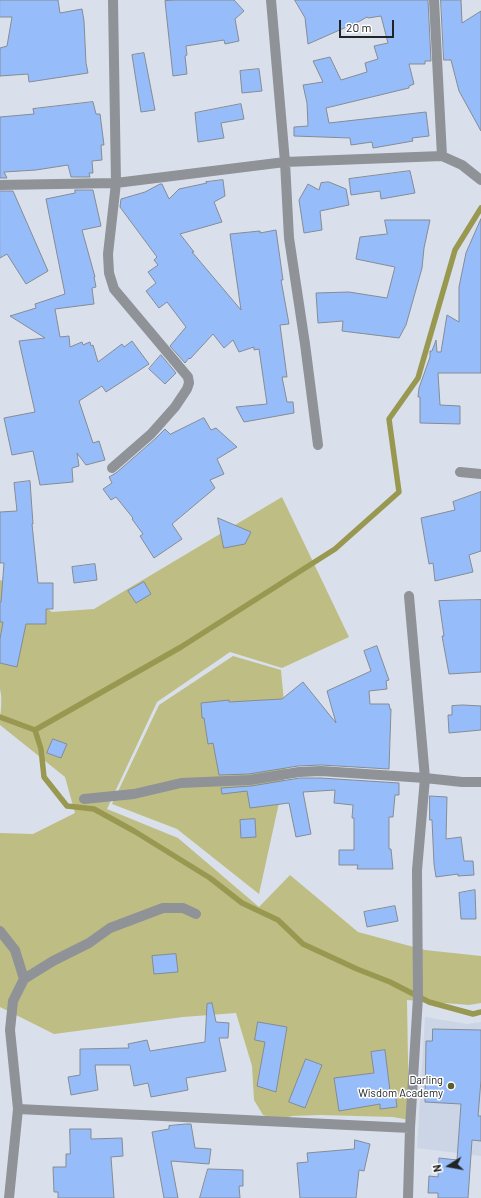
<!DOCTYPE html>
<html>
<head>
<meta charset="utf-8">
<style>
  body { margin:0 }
  #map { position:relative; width:481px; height:1198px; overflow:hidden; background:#d9e0eb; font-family:Barlow,sans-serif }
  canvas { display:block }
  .north { position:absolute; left:429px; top:1146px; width:40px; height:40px; -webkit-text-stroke:3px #fff; paint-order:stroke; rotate:259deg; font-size:11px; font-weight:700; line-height:16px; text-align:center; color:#212427 }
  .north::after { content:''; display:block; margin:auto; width:14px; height:18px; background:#212427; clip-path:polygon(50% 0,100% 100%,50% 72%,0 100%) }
  .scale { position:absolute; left:339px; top:20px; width:55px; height:18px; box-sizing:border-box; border:2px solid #212427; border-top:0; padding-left:5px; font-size:12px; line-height:14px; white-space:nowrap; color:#212427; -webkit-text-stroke:3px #fff; paint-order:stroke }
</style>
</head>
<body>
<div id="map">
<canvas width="481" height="1198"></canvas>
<div class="north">N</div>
<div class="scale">20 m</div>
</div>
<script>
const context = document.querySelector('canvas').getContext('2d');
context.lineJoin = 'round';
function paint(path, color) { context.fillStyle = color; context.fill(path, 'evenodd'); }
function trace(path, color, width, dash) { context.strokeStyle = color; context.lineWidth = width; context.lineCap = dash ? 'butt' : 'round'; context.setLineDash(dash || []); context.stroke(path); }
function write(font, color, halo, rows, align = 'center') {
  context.font = font + ' Barlow,sans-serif'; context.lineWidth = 3; context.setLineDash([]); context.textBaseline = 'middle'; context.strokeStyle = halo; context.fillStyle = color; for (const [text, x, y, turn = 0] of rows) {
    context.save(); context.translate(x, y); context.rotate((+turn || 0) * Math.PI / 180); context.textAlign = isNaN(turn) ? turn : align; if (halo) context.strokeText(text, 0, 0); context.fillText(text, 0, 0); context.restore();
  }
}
paint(new Path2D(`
  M425 1017 467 1024 481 1022V1156L417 1148Z`), '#cbd5e6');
paint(new Path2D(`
  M282 497 349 637 282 668 230 652 157 702 107 809 178 838 259 907 290 875 358 932 425 950 481 956V1003L469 1005 407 1000 409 1120 393 1117 320 1115 292 1116 279 1120 263 1115 254 1100 252 1066 236 1013 183 1017 54 1034 0 1007V833L33 834 75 813 65 777 0 725C0 713 3 701 0 689V580L13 585 52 612 94 609Z
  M233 656 281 670 289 757 259 894 177 829 112 804 159 705Z`), '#bebe84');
trace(new Path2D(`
  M0 717 35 730 181 647 335 549 399 492 389 419 418 378 455 250 481 208
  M35 730 41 749 44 777 67 806 94 809 134 831 210 878 242 903 278 920 303 944 357 969 390 982 429 1002 473 1014 481 1012`), '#999850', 5.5);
const building = new Path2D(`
  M0 0H58L60 13 82 9 84 21 86 63 88 73 29 82 28 74 0 76V48L7 46 12 17H0Z
  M178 0H234L244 11 235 19 239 41 225 44 224 40 186 46 187 55 185 56 187 74 173 76 165 1Z
  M295 0H428L431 61H425V64H409L414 84 409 86V88L326 108 329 123 426 112 429 136 412 138 413 141 373 148 372 142 351 145 350 138 294 136V127L308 126 307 103 303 85 323 82 313 61 330 57 341 80 367 72 365 63 378 59 374 46 388 43 381 16 368 18 367 17 360 21 308 44 305 18Z
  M441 0H461L462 23 481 11V131L459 91 451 60H444Z
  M144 53 155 110 141 112 132 55Z
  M259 69 262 91 242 93 240 71Z
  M93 102 96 114H100L104 145H101L102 160 92 161 93 173H89L90 177H71L68 165 36 170 4 172 7 178H0V117L34 114 33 109Z
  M241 104 244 119 221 123 224 138 198 142 195 113Z
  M410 171 415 193 381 199 380 191 351 195 349 179Z
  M223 180 225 196 214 202 222 222 180 234 194 252H192L241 310 230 234 260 231V233L276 230 283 280H281L289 324 280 325 287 377H282L287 402H293L294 413 244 422 236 407 267 404 259 349 254 350V347L239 352 233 340 224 348 213 334 190 359 189 358 185 363 170 346 186 327 167 302 159 308 146 291 156 283 148 272 158 265 154 260 157 257 120 207 121 199 145 192 160 184H162L169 199 179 189 207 183 206 182Z
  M329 182 346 189 349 205 320 211 322 230 304 233 299 200 308 184 319 190 321 183Z
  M75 190H93L101 226 82 230 95 277H94L96 287 92 288 94 304 55 309 60 337 69 336 70 347 82 342 83 345 90 342 91 346 93 345 98 362 122 344 124 347 132 341 149 364 106 392 102 386 79 401 93 443 99 441 105 460 86 465 77 453 79 466 72 468 73 482 40 485 33 451 12 455 4 418 35 412 19 341 45 338 10 316 36 308 35 304 65 294 46 199 75 193Z
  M0 191H13L48 271 26 284 7 254 0 258Z
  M481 219V373H438L440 405 460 406V424L420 423V397H418L419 388 430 357V351H432L436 340 437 352H441L447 315 459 322V287L466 253Z
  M385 220H430L424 248 422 268 406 325 399 338 342 331 343 321 318 323 316 293 349 292 387 298 395 267 356 259 360 237 387 234Z
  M161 355 176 373 165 384 149 369Z
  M204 418 211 430 216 428 237 447 217 459 224 474 210 480 215 488 172 524 182 539 154 558 140 536 143 534 132 519 133 518 116 497 111 500 103 489 112 483 109 477 116 473 155 439 165 429 170 434Z
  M30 481 33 524H32L38 583H53V609H46V624H26L17 667 0 663V639L3 622H0V602H1L4 563H0V512L17 511 14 483Z
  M481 492V551L469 555 473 572 435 581 433 563 429 564 421 518 455 510 453 502Z
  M218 518 251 532 245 544 224 548Z
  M95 564 97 580 74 583 72 567Z
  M144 582 151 594 136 603 128 591Z
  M481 600V672L449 674 442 636H444L439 601Z
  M377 646 389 680 386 681 387 689 369 691 370 704H389L390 709H391L389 769 321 765 298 766 249 774 219 775 213 743 208 744 204 718H202L201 703 229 700V702L282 699 303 682 336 723 327 691 371 671 364 651Z
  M463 705 481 706V730L449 733 448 715H452V706Z
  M53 739 67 744 61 758 47 753Z
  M300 778H321L399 783V795H395L393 817H389V849H391L393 869H357L358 865H339V850H354V818H352L353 805 334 803 335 790 303 792 311 834 296 837 289 803 250 808 247 791 222 794 221 788 251 786Z
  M430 796 447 797 446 839 461 837 464 861H473L474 875 458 876V874L436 877 434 864 432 820H430Z
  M255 819 256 837 241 838 240 820Z
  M475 890 476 919H461L459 893Z
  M395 906 398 921 367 927 364 912Z
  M176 954 178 972 154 974 152 956Z
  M212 1003 216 1022 229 1023 228 1038H219L226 1071 186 1078 188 1090 151 1097 148 1083 134 1086 130 1065H95L98 1090 71 1095 68 1077 80 1075V1049L129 1048 128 1044 147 1040 150 1051 205 1042 207 1004Z
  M258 1022 287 1027 276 1092 257 1086 265 1042 255 1040Z
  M433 1029 481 1030V1080L478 1116H481V1141L472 1140 468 1198H438V1193H428L429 1176 438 1177 439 1158 457 1160 461 1104 425 1102 426 1041H432Z
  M385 1050 390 1091H395L397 1107 380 1109V1104L339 1111 334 1078 374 1073 371 1052Z
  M306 1059 322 1065 305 1108 289 1102Z
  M186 1124H191L195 1148 211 1149 209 1164 171 1161 178 1198H164L152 1132 169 1129V1126Z
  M70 1129H91V1139L122 1138 123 1156 111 1157 114 1198H58V1192H54L53 1167H66V1154H70Z
  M355 1140 370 1144 364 1171 359 1170 356 1198H300L297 1163 308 1162 307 1153 354 1149Z
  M208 1169 243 1170V1186H239L240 1198H200Z`);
paint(building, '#96bdf9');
trace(building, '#858b95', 1);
trace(new Path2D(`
  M271 0 285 162 289 238 305 344 318 445
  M434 0 442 156
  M0 185 116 183 285 162 442 156 462 165 481 180
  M112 468 151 434 175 407 187 389 189 383 188 377 114 289 109 273 108 254 116 183 113 0
  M460 472 481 474
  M84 799 134 794 181 783 250 780 299 772 321 771 425 778 462 782H481
  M0 931 15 950 24 979
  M18 1109 410 1128
  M9 1198 18 1109 10 1030 13 1001 24 979 53 961 89 943 110 928 163 908H183L196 914
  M408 1198 410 1128 418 997 417 870 425 778 409 596`), '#8f9296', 10);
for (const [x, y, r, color] of [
  [451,1086,4,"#605f2c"]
]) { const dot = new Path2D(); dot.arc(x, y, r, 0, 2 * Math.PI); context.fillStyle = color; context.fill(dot); trace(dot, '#fff', 1.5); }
write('11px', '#212427', '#fff', [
  ["Darling",443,1080],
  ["Wisdom Academy",443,1093]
], 'right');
</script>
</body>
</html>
